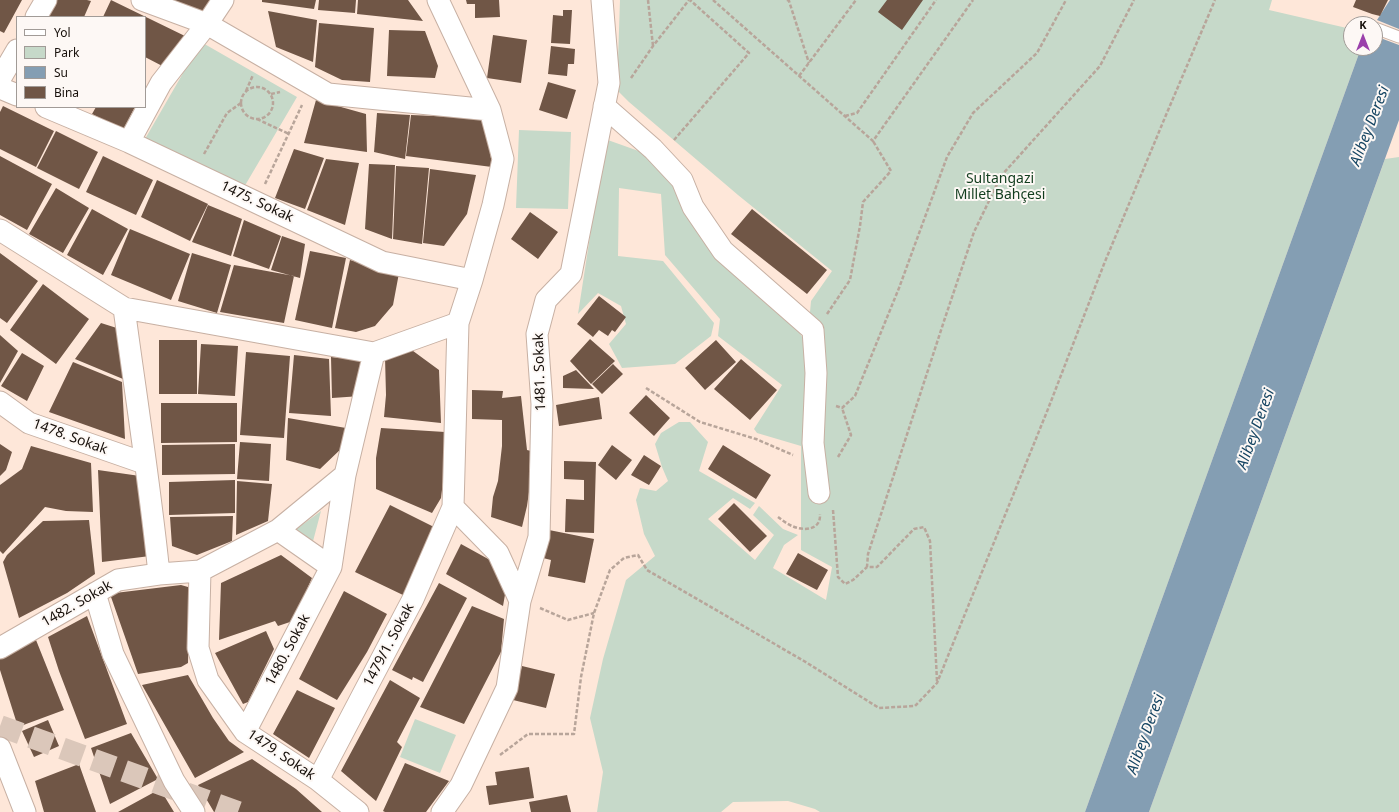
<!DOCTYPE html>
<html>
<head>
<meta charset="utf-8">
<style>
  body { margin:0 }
  #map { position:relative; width:1399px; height:812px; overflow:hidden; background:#fee7d9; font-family:"Noto Sans",sans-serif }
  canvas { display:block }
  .legend { position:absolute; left:16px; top:16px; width:130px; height:92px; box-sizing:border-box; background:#fdf8f5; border:1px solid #a19b97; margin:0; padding:5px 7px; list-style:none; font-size:12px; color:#160f0a }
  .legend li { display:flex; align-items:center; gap:8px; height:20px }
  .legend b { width:20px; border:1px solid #a19b97 }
  .north { position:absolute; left:1343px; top:16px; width:40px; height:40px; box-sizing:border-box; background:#fdf8f5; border:1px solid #a19b97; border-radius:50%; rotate:0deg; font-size:11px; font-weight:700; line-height:16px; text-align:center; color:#160f0a }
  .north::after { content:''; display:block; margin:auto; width:14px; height:18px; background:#9b40ab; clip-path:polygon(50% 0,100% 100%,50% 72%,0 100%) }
</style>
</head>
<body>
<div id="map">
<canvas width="1399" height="812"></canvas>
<ul class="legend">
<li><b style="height:5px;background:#fff"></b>Yol</li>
<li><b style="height:11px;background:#c6d9c9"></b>Park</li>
<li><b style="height:11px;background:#849eb3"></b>Su</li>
<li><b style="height:11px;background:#705646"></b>Bina</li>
</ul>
<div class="north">K</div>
</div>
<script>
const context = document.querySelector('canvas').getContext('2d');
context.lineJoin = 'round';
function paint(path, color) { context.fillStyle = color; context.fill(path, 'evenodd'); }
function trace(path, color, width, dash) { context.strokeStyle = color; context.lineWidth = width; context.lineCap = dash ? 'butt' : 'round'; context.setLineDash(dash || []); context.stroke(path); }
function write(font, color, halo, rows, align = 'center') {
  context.font = font + ' "Noto Sans",sans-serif'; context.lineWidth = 4; context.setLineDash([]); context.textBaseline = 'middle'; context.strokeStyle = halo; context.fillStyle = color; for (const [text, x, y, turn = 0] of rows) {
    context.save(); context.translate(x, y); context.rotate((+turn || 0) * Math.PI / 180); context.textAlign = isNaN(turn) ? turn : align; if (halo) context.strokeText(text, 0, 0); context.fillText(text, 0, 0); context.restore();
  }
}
paint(new Path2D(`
  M620 0H1272L1269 10 1351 29V48H1361L1085 812H820L815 809 788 801 733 802 721 812H597L603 772 590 718 603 659 626 580 655 556 644 534 636 500 640 488 656 491 668 481 662 467 655 444 661 433 679 422H690L708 442 699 471 755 503 750 509 733 498 708 519 755 560 774 535 753 515 759 506 783 529 798 535 784 545 773 568 826 600 832 567 801 550V446L757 433 754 429 782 385 718 336 720 319 665 255 661 194 619 188 618 256 663 261 714 323 711 336 675 364 622 368 609 344 626 324 621 306 598 293 578 314 605 139 647 154 798 330 807 345 811 301 832 271 738 195 629 102 617 90Z
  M201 42 297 97 240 194 145 139Z
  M519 130 571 132 568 209 516 208Z
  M1399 157V812H1149L1385 159Z
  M321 511 312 545 294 531Z
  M415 719 456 735 440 773 400 757Z`), '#c6d9c9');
paint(new Path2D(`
  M1390 0H1399V29L1377 20Z
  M1375 36 1399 45V120L1149 812H1085L1361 48H1375Z`), '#849eb3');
paint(new Path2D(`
  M0 0H22L4 33 0 31Z
  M54 0H87L91 1 84 17H46Z
  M111 0 187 37 170 70 145 57V17H103Z
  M174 0H217L206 15 173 1Z
  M262 0H316L314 9 262 2Z
  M319 0H356L355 13 318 10Z
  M358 0H408L423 21 357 14Z
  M466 0H499L500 17 475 18V4H467Z
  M887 0H923L902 30 878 12Z
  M1356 0H1388L1380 16 1372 14 1353 7Z
  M563 10H572L570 44 551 43 553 15 563 16Z
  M268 11 317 20 313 62 276 47Z
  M319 23 374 28 370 82 342 80 315 67Z
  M389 30 425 31 438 66 435 78 387 76Z
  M493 35 527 40 521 83 487 78Z
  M551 46 575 49 574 64H568L567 76 548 74Z
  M548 82 576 90 567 119 539 110Z
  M316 100 366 114 367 152 304 143Z
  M3 106 54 131 36 167 0 149V112Z
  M96 107H135L123 130 92 114Z
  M377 113 410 115 405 159 374 152Z
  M411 115 481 118 489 142 492 167 406 156Z
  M56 131 98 152 79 189 37 168Z
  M294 149 324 158 305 209 275 198Z
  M0 156 52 184 27 230 0 215Z
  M103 156 153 180 136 215 86 192Z
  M326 159 359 163 345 225 307 210Z
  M369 164 395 165 392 239 365 229Z
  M396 166 429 168 422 244 393 239Z
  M430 169 476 175 467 214 444 246 423 243Z
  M157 180 208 204 190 241 141 217Z
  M56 188 89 208 63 253 29 234Z
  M208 205 242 219 231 256 192 242Z
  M92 209 128 229 103 275 67 255Z
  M752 209 827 270 807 294 731 234Z
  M530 212 558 232 538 259 511 239Z
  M244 220 281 236 269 269 233 256Z
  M130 229 190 254 171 300 111 275Z
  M282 236 305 244 300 278 271 270Z
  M310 251 346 258 332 328 295 320Z
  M0 253 38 281 7 323 0 318Z
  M192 253 231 265 217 313 178 301Z
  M350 260 399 273 393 305 375 326 356 332 335 328Z
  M234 265 294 276 284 323 220 312Z
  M43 284 89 319 56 364 10 330Z
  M599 296 626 317 615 332 612 330 608 336 599 330 593 337 577 324Z
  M101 323 123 330V379L75 359Z
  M0 335 18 351 0 383Z
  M590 339 615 361 591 384 570 361Z
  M159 340H197V394H159Z
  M716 340 736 362 705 390 685 368Z
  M201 344 238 346 235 396 198 394Z
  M409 348 439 370 441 423 384 417 386 395 385 357Z
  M246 352 290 356 284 438 240 435Z
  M22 353 44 366 27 401 1 386Z
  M294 355 329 359 331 416 289 413Z
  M331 357 361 360V396L332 398Z
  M741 359 777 390 750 420 714 389Z
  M73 362 122 382 125 439 49 412Z
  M613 364 623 374 602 394 592 384Z
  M576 370 594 389 563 388V376Z
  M472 390 503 391 502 398 521 396 527 450 531 451 529 471V492L527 506 522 527 491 517 493 497 498 481 502 446V420L472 419Z
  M646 395 670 418 654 436 629 413Z
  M599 397 602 419 559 426 556 405Z
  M161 403H237V442L161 443Z
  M288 418 346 428 343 447 320 469 286 460Z
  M381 428 445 432V466L441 498 432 513 376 489V458Z
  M240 442 271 444 269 481 237 479Z
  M0 444 12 452 6 470 0 476Z
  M235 444V474L162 475V445Z
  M612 445 632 460 616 480 598 465Z
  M723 445 771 475 756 499 708 469Z
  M31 446 91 463 93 512 66 511 45 507 3 554 0 551V485L22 469Z
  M644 455 661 466 649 485 631 475Z
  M564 461 596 462 594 533 565 532 566 499 584 500V480L564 479Z
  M98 470 140 476 150 556 102 562Z
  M235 480V513L169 515V482Z
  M237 481 272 484 268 521 236 535Z
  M734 503 767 536 750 552 718 519Z
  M390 505 436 528 403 595 355 572Z
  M233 516 232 541 197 555 172 546 170 517Z
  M89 520 95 574 67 593 19 618 3 562 7 555 43 521Z
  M549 530 594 539 585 583 548 576 551 560 543 558Z
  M461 544 490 560 506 589 503 606 446 574Z
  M798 553 828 570 817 590 786 574Z
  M281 555 312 578 293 621 278 626 275 621 219 640 221 583Z
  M439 583 467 598 423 682 413 677 412 680 392 670Z
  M181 585 188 587 189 617 188 663 181 667 138 674 111 597 115 593Z
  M344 591 387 614 367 652 337 700 299 679Z
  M472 606 504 619 501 652 464 724 420 707Z
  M87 616 127 724 85 739 59 671 48 637Z
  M266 631 274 649 248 702 243 704 215 653Z
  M36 640 64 710 18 727 0 670V657Z
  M522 666 555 674 546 708 513 700Z
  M188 675 213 718 229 741 244 752 195 778 142 685Z
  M390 680 420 698 397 742 402 747 376 801 341 771Z
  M297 690 335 708 309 758 273 734Z
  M48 720 59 746 34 757 22 731Z
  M131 733 158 779 110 804 91 748Z
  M252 759 296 789 322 812H214L198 785Z
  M405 763 449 781 426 812H385L383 811Z
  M79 764 96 812H44L35 781Z
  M529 767 534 798 489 805 486 786 497 785 495 772Z
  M160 789 174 812H118Z
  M567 795 571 812H531L529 802Z`), '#705646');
trace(new Path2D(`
  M0 726 238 812`), '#dbc7ba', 22, [22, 11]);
const service = new Path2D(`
  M1375 28 1399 37`);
const minor = new Path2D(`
  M142 0 207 24 328 94 490 110
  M438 0 490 110 503 159 493 205 472 280 458 323 453 507 498 553 520 601 507 688 461 785 442 812
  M36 17 46 0
  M0 79 17 50
  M0 88 17 95
  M604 106 653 149 682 180 693 207 723 251 813 330 816 373 813 443 819 493
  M46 107 129 142 382 262 472 280
  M129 142 161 83 207 24 223 0
  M0 230 124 308 374 353 458 323
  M124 308C136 397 150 485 159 574L200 571 278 530 345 475 374 353
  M0 402 29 423 144 463
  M331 567 345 475
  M200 571 198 648 208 680 245 732 318 780 358 812
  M95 593 113 654 174 781 194 812
  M520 601 539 537 542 404 537 334 546 300 571 274 609 83 602 0
  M0 648 118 580 159 574
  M245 732 331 567 278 530
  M0 748 25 812
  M318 780 413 599 453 507`);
trace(service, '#c7b0a3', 13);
trace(minor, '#c7b0a3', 23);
trace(new Path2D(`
  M648 0 653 46
  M713 0 873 141 973 0
  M787 0 789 1 809 63
  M799 76 856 0
  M631 78 653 46 689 0
  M241 103a16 16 0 1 1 32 0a16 16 0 1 1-32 0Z
  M246 91 253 75
  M271 94 280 92
  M845 116 857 113 936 0
  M257 119 289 134
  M674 140 749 53 690 0
  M204 154 227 113 241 103
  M265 184 302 105
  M827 314 850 280 860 226 863 202 891 171 873 141
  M646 388 700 422 756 439 793 455
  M836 406 842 408 855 396 899 288 947 157 973 113 1037 53 1066 0
  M838 457 851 435 842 408
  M833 510 838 577 845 584 853 580 867 567
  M778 517C782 520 787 524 792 526 803 531 821 531 820 514
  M540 608 568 620 594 613
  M937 681 930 541 924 527 914 529 877 567H867L868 554 945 318 974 232 1001 176 1100 66 1134 0
  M500 755 528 734H574L581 677 594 613 610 570 624 558 638 555 647 570 804 661 879 708 915 706 937 683 1048 409 1104 264 1166 115 1215 0`), '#b8a59a', 2.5, [4, 2]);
trace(service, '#fff', 11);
trace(minor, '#fff', 21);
write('14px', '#123d1e', '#fdf8f5', [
  ["Sultangazi",1000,179],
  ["Millet Bahçesi",1000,195]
]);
write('14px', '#160f0a', '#fdf8f5', [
  ["1475. Sokak",257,202,25],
  ["1481. Sokak",540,372,-92],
  ["1478. Sokak",70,437,20],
  ["1482. Sokak",77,604,-30],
  ["1479/1. Sokak",389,645,-62],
  ["1480. Sokak",288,650,-62],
  ["1479. Sokak",281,755,34]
]);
write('italic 15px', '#144462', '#fdf8f5', [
  ["Alibey Deresi",1370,126,-69],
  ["Alibey Deresi",1256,429,-70],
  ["Alibey Deresi",1146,734,-70]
]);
</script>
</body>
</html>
